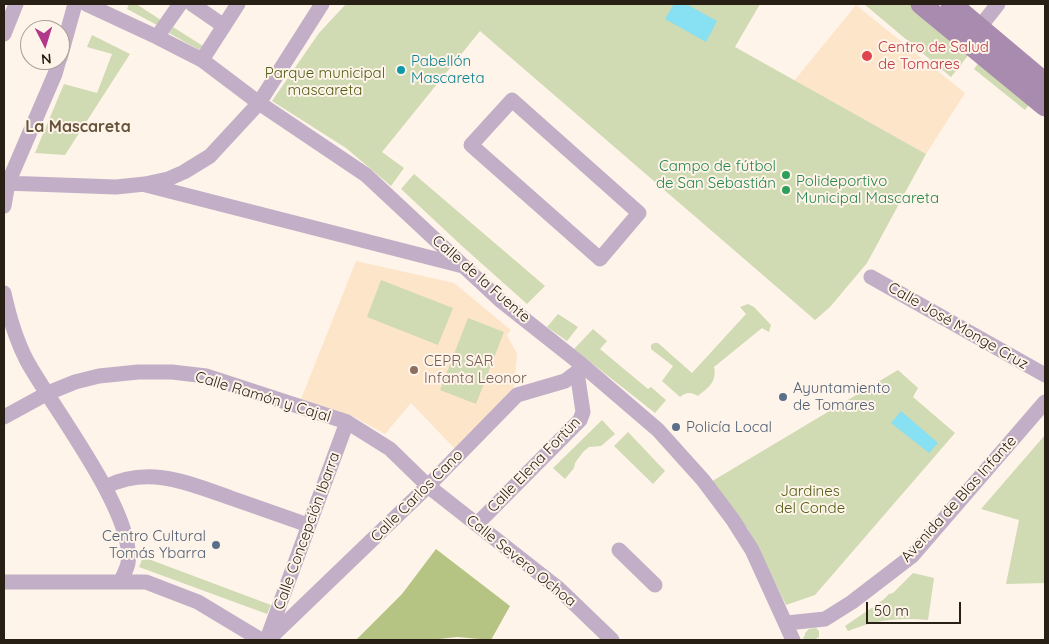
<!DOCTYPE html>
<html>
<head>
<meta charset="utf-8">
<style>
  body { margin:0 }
  #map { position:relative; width:1049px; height:644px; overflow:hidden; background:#fef4e9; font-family:Quicksand,sans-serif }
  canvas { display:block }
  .frame { position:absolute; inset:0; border:5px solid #281f15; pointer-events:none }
  .north { position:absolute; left:20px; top:20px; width:50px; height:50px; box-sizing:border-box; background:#fef4e9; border:1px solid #a89f94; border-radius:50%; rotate:175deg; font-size:14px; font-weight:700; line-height:20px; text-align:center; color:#281f15 }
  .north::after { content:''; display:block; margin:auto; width:18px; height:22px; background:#b2388b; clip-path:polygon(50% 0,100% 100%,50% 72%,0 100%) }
  .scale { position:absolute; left:866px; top:602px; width:95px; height:22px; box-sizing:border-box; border:2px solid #281f15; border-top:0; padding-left:6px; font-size:15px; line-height:18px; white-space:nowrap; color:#281f15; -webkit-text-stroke:4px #fef4e9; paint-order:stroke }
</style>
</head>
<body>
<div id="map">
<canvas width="1049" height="644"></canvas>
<div class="frame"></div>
<div class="north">N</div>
<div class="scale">50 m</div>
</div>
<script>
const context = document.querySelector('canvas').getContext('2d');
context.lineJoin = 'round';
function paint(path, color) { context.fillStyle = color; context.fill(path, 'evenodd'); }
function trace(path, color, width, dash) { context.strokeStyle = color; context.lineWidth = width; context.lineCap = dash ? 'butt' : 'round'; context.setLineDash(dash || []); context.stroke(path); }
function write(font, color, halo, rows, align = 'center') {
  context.font = font + ' Quicksand,sans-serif'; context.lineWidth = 4; context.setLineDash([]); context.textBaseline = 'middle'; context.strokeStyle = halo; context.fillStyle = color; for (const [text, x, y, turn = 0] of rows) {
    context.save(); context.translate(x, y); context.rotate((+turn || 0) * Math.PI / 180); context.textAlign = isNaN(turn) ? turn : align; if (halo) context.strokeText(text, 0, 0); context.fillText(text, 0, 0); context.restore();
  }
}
paint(new Path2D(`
  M856 5 965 93 926 154 794 81Z
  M356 261 454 283 511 330 507 335 517 354 514 387 455 449 411 403 385 434 352 416 301 399Z`), '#fde5ca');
paint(new Path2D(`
  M129 4H136L161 20 157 25 127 9Z
  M346 4H760L735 47 926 154 867 263 830 307 815 320 480 31 382 152 404 168 391 186 346 148 272 101 319 33Z
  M864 4H914L970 53 951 77Z
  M173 27 203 46 199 50 169 33Z
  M92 35 130 54 65 155 35 153 64 84 97 93 112 54 87 47Z
  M979 62 1029 105 1025 110 974 69Z
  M414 174 545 286 527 304 462 246 401 189Z
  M381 280 453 308 438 345 367 317Z
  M748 304 754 307 771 325 769 332 762 328 714 367C717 382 709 387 698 396 691 392 686 392 680 397L662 381 673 366 651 349V345L654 343H658L692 373 746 314 740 307Z
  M558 314 578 327 567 341 547 327Z
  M468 318 504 332 476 404 440 390Z
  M593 329 607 341 600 349 648 389 651 387 666 400 655 413 574 349Z
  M898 370 918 388 913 397 955 433 815 595 786 605 748 529 709 483Z
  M602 420 615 434 601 446 589 447 583 452 575 463 574 468 565 479 553 468Z
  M628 432 665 471 653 484 614 446Z
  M1045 435V583L1006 584 1019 520 981 509Z
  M143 557 271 605 267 614 139 567Z
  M913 573 934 578 928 620C900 617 874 620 848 631L845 626 883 600 889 594 893 593Z
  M816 628 819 631V637L814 640H805L803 638 805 635V633L809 629Z`), '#d0dab3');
paint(new Path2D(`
  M436 549 510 606 491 640 457 637 430 640H356L402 594Z`), '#b6c483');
paint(new Path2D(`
  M674 4H686L717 21 706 42 665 19Z
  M901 411 938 443 929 453 891 423Z`), '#88e0f3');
trace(new Path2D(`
  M86 4 157 37 202 60 259 103 366 175 500 300 581 364 658 430 703 480 733 520 752 550 793 640
  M192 4 224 26
  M979 28 998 4
  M4 34 16 4
  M157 37 180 4
  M60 58 75 4
  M202 60 238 4
  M512 100 639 213 600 259 471 145Z
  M4 183 116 187 145 184 168 179 184 172 210 156 259 103 322 4
  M146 185 463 266
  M4 206 8 183 55 74 59 60
  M871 277 1045 375
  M4 293C9 316 16 340 27 361 52 407 136 514 128 563 127 569 123 575 121 581
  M4 417 48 393 75 382 99 376 138 372H172L206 376 347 422 390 449 428 486 559 589 612 640
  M105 487C149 465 188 483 231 498 257 507 282 516 308 525
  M477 524 580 420 583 412 577 372
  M619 550 655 585
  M4 582H146L198 602 261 640
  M787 623 825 619 852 602 912 556 1045 402
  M267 639 347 422
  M268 640 428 486 517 395 565 381 577 372`), '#c2aec6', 15);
trace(new Path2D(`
  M921 4 1045 106
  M951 4 1045 83`), '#a88bae', 21);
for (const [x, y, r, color] of [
  [867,56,6,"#e0444e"],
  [401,70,5,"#0f9aa8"],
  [786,175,5,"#2e9e5b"],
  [786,190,5,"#2e9e5b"],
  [414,370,5,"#8d6e63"],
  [783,397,5,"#5c6f8a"],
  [676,427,5,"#5c6f8a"],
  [216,545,5,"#5c6f8a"]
]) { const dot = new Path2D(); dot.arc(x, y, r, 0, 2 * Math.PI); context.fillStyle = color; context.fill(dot); trace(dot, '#fef4e9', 2); }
write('15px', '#be3a42', '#fef4e9', [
  ["Centro de Salud",878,47],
  ["de Tomares",878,64]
], 'left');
write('15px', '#0d838f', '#fef4e9', [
  ["Pabellón",411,61],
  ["Mascareta",411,78]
], 'left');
write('15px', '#505c14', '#fef4e9', [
  ["Parque municipal",325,73],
  ["mascareta",325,90],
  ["Jardines",810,491],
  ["del Conde",810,508]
]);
write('15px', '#27864d', '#fef4e9', [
  ["Campo de fútbol",776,166],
  ["de San Sebastián",776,183],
  ["Polideportivo",796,181,"left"],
  ["Municipal Mascareta",796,198,"left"]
], 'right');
write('15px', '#281f15', '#fef4e9', [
  ["Calle de la Fuente",481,279,41],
  ["Calle José Monge Cruz",958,326,30],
  ["Calle Ramón y Cajal",263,397,17],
  ["Calle Elena Fortún",534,465,-46],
  ["Calle Carlos Cano",417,496,-45],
  ["Avenida de Blas Infante",959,499,-48],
  ["Calle Concepción Ibarra",307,531,-70],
  ["Calle Severo Ochoa",521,561,39]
]);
write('15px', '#785e54', '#fef4e9', [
  ["CEPR SAR",424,361],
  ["Infanta Leonor",424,378]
], 'left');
write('15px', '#4e5e75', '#fef4e9', [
  ["Ayuntamiento",793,388],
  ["de Tomares",793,405],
  ["Policía Local",686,427],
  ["Centro Cultural",206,536,"right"],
  ["Tomás Ybarra",206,553,"right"]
], 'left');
write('bold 16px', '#67533b', '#fef4e9', [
  ["La Mascareta",78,127]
]);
</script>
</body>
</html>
